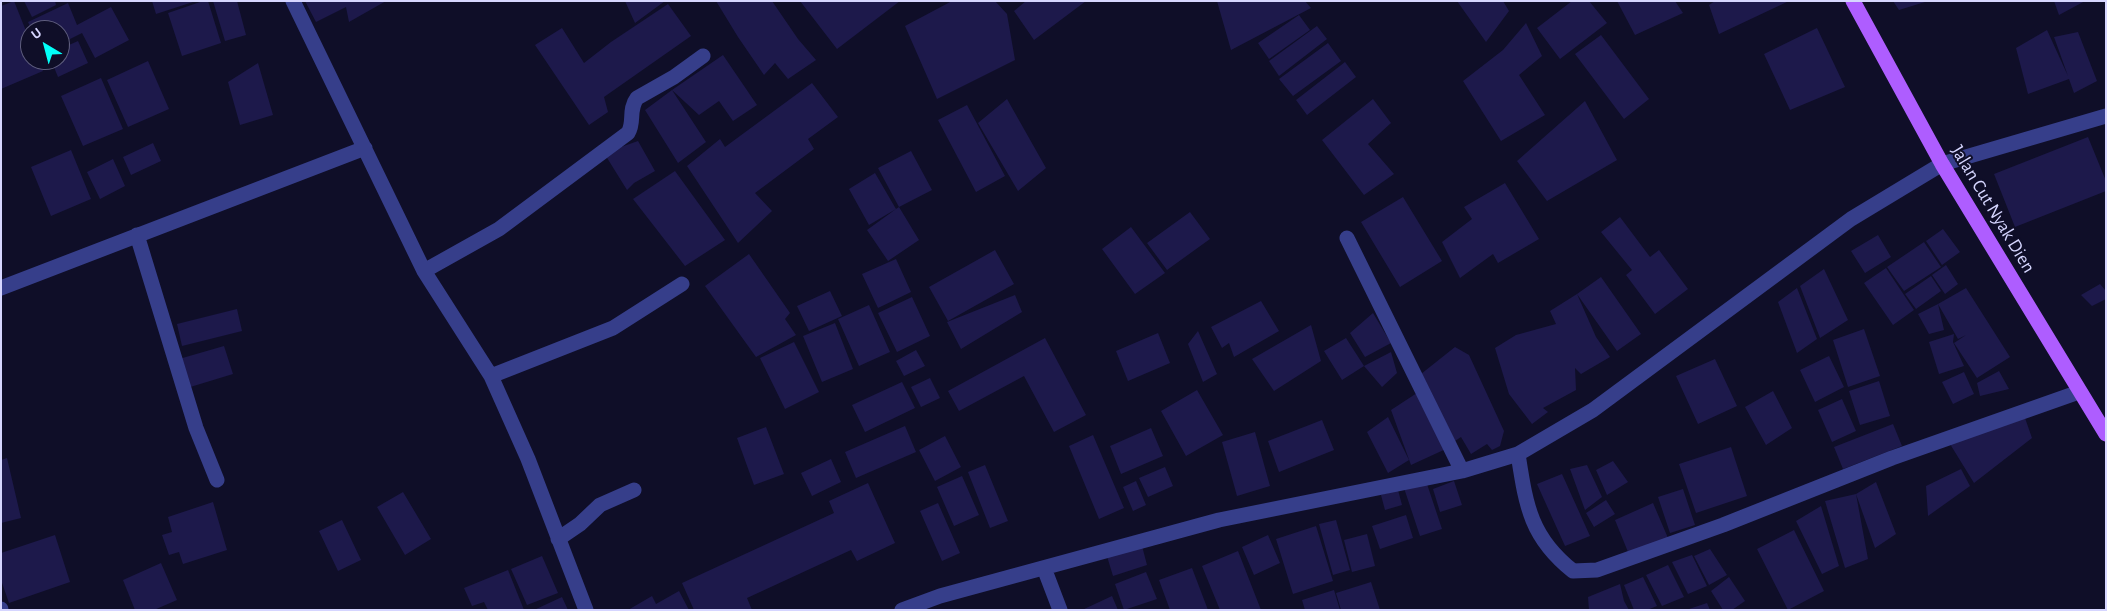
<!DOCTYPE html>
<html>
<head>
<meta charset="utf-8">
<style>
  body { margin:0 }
  #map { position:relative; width:2107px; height:611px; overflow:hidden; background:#0f0e28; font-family:"Alegreya Sans",sans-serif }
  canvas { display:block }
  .frame { position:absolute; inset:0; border:2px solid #d6d6ff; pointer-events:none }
  .north { position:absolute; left:20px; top:20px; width:50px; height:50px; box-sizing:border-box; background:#0f0e28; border:1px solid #5f5e7e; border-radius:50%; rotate:323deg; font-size:14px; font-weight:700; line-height:20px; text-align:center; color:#d6d6ff }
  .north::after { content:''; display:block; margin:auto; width:18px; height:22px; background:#02fff8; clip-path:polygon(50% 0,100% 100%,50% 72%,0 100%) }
</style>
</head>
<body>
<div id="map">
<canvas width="2107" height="611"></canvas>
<div class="frame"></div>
<div class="north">U</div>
</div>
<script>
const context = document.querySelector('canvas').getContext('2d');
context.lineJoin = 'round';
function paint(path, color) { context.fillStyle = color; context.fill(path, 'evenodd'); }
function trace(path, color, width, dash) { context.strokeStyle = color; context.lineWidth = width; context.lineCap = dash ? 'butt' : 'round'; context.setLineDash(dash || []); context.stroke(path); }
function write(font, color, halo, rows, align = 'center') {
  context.font = font + ' "Alegreya Sans",sans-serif'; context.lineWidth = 4; context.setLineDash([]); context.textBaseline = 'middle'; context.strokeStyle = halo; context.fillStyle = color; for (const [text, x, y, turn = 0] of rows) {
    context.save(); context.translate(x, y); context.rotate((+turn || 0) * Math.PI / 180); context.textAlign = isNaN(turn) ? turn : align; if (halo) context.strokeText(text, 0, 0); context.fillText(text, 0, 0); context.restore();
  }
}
paint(new Path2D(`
  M14 1 30 41V60H38L43 71 1 89V6Z
  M24 1H55L56 5 32 17Z
  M152 1H193V2L156 14Z
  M203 1H208L221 43 182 56 168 13Z
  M213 1H237L246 35 225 41Z
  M305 1H386L349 22 346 7 316 22Z
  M625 1H665L635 23Z
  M716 1H772L798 39 816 60 788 79 775 63 764 75 738 37Z
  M800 1H900L837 49Z
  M952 1H995L1007 14 1015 60 937 99 905 26Z
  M1026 1H1086L1034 40 1014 11Z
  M1217 1H1305L1311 8 1231 50Z
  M1457 1H1503L1509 11 1486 42Z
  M1572 1H1589L1607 23 1560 59 1537 28Z
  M1617 1H1675L1683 13 1635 35Z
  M1715 1H1789L1719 34 1709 5Z
  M1893 1H1925V2L1899 10Z
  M2054 1H2085L2059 15Z
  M68 3 77 25 111 7 129 40 95 58 82 33 60 44V30H32L28 22Z
  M668 4 691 36 604 97 608 112 589 125 535 45 562 28 584 63 611 42Z
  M1299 15 1310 30 1269 59 1258 43Z
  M1526 23 1542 56 1519 75 1545 115 1501 141 1463 81 1503 50Z
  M1317 26 1327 39 1279 76 1269 61Z
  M1817 28 1845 87 1790 110 1764 54Z
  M2047 30 2068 76 2054 37 2078 32 2097 81 2074 93 2069 79 2028 94 2016 48Z
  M1601 35 1649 99 1624 119 1575 54Z
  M78 41 88 63 58 77 51 60H60V49Z
  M1328 43 1341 61 1293 96 1279 79Z
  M723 55 757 105 733 121 719 101 699 115 672 90Z
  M148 61 169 109 128 127 107 80Z
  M1345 62 1356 77 1307 115 1296 100Z
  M258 63 273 115 240 125 228 82Z
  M101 78 123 129 83 146 61 96Z
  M812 83 838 117 808 139 814 149 755 193 772 211 738 243 687 166 720 139 725 147Z
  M672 90 706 142 678 163 645 110Z
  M1007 99 1046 168 1018 191 978 123Z
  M1373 99 1391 123 1368 144 1394 174 1364 195 1322 140Z
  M1585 101 1617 160 1547 201 1517 161Z
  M967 105 1005 176 976 192 938 120Z
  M2088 137 2106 181V191L2015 227 1994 174Z
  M638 141 655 171 634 183 627 190 604 153Z
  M153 143 161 161 131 175 123 157Z
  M71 150 91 199 51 216 31 167Z
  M911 151 932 190 899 207 878 168Z
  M113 159 125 186 100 199 87 172Z
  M675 171 725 240 685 266 633 199Z
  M875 173 896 209 899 207 919 240 888 261 867 230 896 209 869 225 849 189Z
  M1505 183 1539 239 1498 263 1493 254 1460 278 1442 242 1472 219 1464 207Z
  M1403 197 1442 261 1400 287 1361 222Z
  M1190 212 1210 239 1167 270 1147 243Z
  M1620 217 1650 257 1659 250 1688 289 1655 314 1626 275 1632 270 1601 232Z
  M1131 227 1165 273 1135 294 1102 249Z
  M1943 229 1960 252 1942 265 1926 241Z
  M1878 235 1891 257 1865 273 1851 251Z
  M1924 242 1941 267 1904 291 1887 267Z
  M995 250 1014 284 948 321 929 287Z
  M749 254 790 313 785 319 796 335 756 357 705 286Z
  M896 259 911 292 878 308 862 274Z
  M1946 265 1958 284 1945 294 1932 275Z
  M1886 268 1914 310 1893 325 1864 283Z
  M1824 269 1848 320 1820 338 1800 286Z
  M1931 276 1941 291 1916 309 1905 294Z
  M1601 277 1641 334 1617 351 1577 294Z
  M2100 284 2106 291V299L2092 306 2081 295Z
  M1797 288 1817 339 1797 353 1778 302Z
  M1966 288 2010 357 1977 378 1954 343 1966 335 1958 339 1938 304Z
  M830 291 842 316 809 331 797 306Z
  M1577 294 1596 337 1610 357 1581 374 1575 368 1576 390 1543 408 1548 412 1532 424 1509 394 1495 348 1516 335 1556 324 1550 311Z
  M1015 295 1022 312 961 349 947 322Z
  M912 297 930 336 897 352 878 313Z
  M1261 301 1279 331 1234 357 1229 343 1222 348 1211 327Z
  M1938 304 1944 330 1929 334 1918 314Z
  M869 305 890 352 859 366 838 319Z
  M237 309 242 331 182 346 177 324Z
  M1373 313 1391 343 1365 357 1350 333Z
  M835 323 853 369 822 382 803 336Z
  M1311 325 1321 361 1274 391 1252 359Z
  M1864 329 1880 376 1848 387 1833 340Z
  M1198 331 1217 374 1203 382 1188 344Z
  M1158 333 1170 363 1128 381 1116 351Z
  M1954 334 1953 342 1964 366 1939 374 1929 342Z
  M1045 338 1086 415 1054 432 1024 376 959 411 948 391Z
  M1346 338 1364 366 1342 380 1324 351Z
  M794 342 819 392 785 409 760 358Z
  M224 346 233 374 187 388 179 359Z
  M1455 347 1469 355 1504 431 1500 446 1492 450 1487 444 1471 454 1461 437 1455 441 1421 374Z
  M916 350 925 366 904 376 896 361Z
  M1391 352 1397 373 1382 387 1364 366Z
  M1829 356 1844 387 1815 402 1800 370Z
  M1715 359 1737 406 1698 424 1676 376Z
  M1999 371 2009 389 1980 396 1977 383Z
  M1964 372 1974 394 1953 404 1942 382Z
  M930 378 940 398 921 407 911 387Z
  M1879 381 1890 416 1860 425 1849 391Z
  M902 382 915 408 865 432 852 405Z
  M1197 390 1223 435 1186 456 1161 411Z
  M1420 391 1448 448 1411 465 1391 410Z
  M1773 391 1792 428 1766 445 1745 407Z
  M1842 399 1856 431 1832 442 1818 410Z
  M1388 417 1409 460 1388 473 1367 432Z
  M2025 418 2032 438 1974 483 1950 444Z
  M1322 420 1334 450 1279 472 1268 441Z
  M1893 424 1902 446 1843 469 1834 447Z
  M905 426 916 452 856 478 845 452Z
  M766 427 784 474 754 485 737 438Z
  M1151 428 1163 456 1121 474 1110 446Z
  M1255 432 1270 486 1237 496 1222 442Z
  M1093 435 1124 508 1099 519 1069 446Z
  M945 436 961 467 935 481 919 450Z
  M1731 447 1747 496 1696 513 1679 464Z
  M7 458 21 518 1 523V460Z
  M831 459 841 482 812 496 801 473Z
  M1613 461 1628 482 1607 495 1596 470Z
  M985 465 1008 521 990 528 968 472Z
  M1587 465 1602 497 1585 510 1570 469Z
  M1165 467 1173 486 1148 497 1139 478Z
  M1961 469 1970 486 1928 516 1926 486Z
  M1562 474 1590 536 1565 546 1537 484Z
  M962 476 979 515 954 526 937 487Z
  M1136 481 1146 505 1133 511 1123 487Z
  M1426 481 1442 529 1420 536 1404 488Z
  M1454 481 1462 505 1440 512 1433 489Z
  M1876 482 1896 534 1875 548 1856 494Z
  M868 483 895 543 857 561 851 550 747 598 752 610H694L682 583 834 513 829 501Z
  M1683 489 1695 525 1670 533 1658 497Z
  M1398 490 1402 505 1385 510 1381 495Z
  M403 492 431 539 405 555 377 507Z
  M1856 494 1868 559 1845 568 1825 501Z
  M1606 500 1615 514 1594 527 1586 513Z
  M213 502 227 550 183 564 179 552 169 555 162 535 172 532 168 517Z
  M938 503 960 553 942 561 920 511Z
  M1653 503 1668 538 1628 552 1615 520Z
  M1821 506 1839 566 1822 574 1796 521Z
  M1406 515 1413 538 1380 549 1372 526Z
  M342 520 361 560 338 571 319 531Z
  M1336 520 1350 570 1333 575 1319 524Z
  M1316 526 1333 581 1293 594 1276 539Z
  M1794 530 1824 591 1788 610 1757 549Z
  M1367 534 1375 566 1352 572 1344 540Z
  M55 535 70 582 9 603 1 580V553Z
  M1268 535 1280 563 1254 575 1242 547Z
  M1141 542 1147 565 1113 576 1106 553Z
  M1710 549 1727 575 1709 585 1694 556Z
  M1238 551 1261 610H1220L1202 566Z
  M1692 555 1707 586 1688 594 1672 562Z
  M542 556 558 593 527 605 511 569Z
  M161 563 177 600 154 610H135L123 580Z
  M1668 565 1684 597 1662 606 1646 575Z
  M1192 568 1208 610H1170L1159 580Z
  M508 570 524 610H488L484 602 472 606 464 588Z
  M1146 572 1157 599 1124 610 1115 584Z
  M1643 577 1657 606 1647 610H1634L1624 585Z
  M1729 577 1745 601 1732 610H1723L1711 591Z
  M1371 582 1380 610H1341L1336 593Z
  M1620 584 1624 601 1629 610H1589L1588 597Z
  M1334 590 1340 610H1305L1302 600Z
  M679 591 689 610H628L652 596 656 604Z
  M1112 596 1118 610H1082Z
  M562 597 568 610H534Z
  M1707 603 1710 610H1689V609Z`), '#1d194b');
trace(new Path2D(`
  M293 1 424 271 491 376 528 459 586 610
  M137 235 196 428 217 480
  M1347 238 1462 471
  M424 271 499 229 628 133C635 122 628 110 637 98L674 77 703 56
  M1 288 365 148
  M491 376 613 328 682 284
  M1518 454C1526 505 1530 537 1573 571L1597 570 1723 525 1892 458 2079 392
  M558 539 580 524 600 505 634 490
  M1044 568 1060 610
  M1 609V610
  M902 610 940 596 1219 520 1462 471 1518 454 1593 410 1851 219 1942 164 2106 116`), '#363e8a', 15);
trace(new Path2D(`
  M1853 1 1942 164 2106 434`), '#ae5dff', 15);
write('19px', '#d6d6ff', '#0f0e28', [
  ["Jalan Cut Nyak Dien",1993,209,59]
]);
</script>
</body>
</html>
